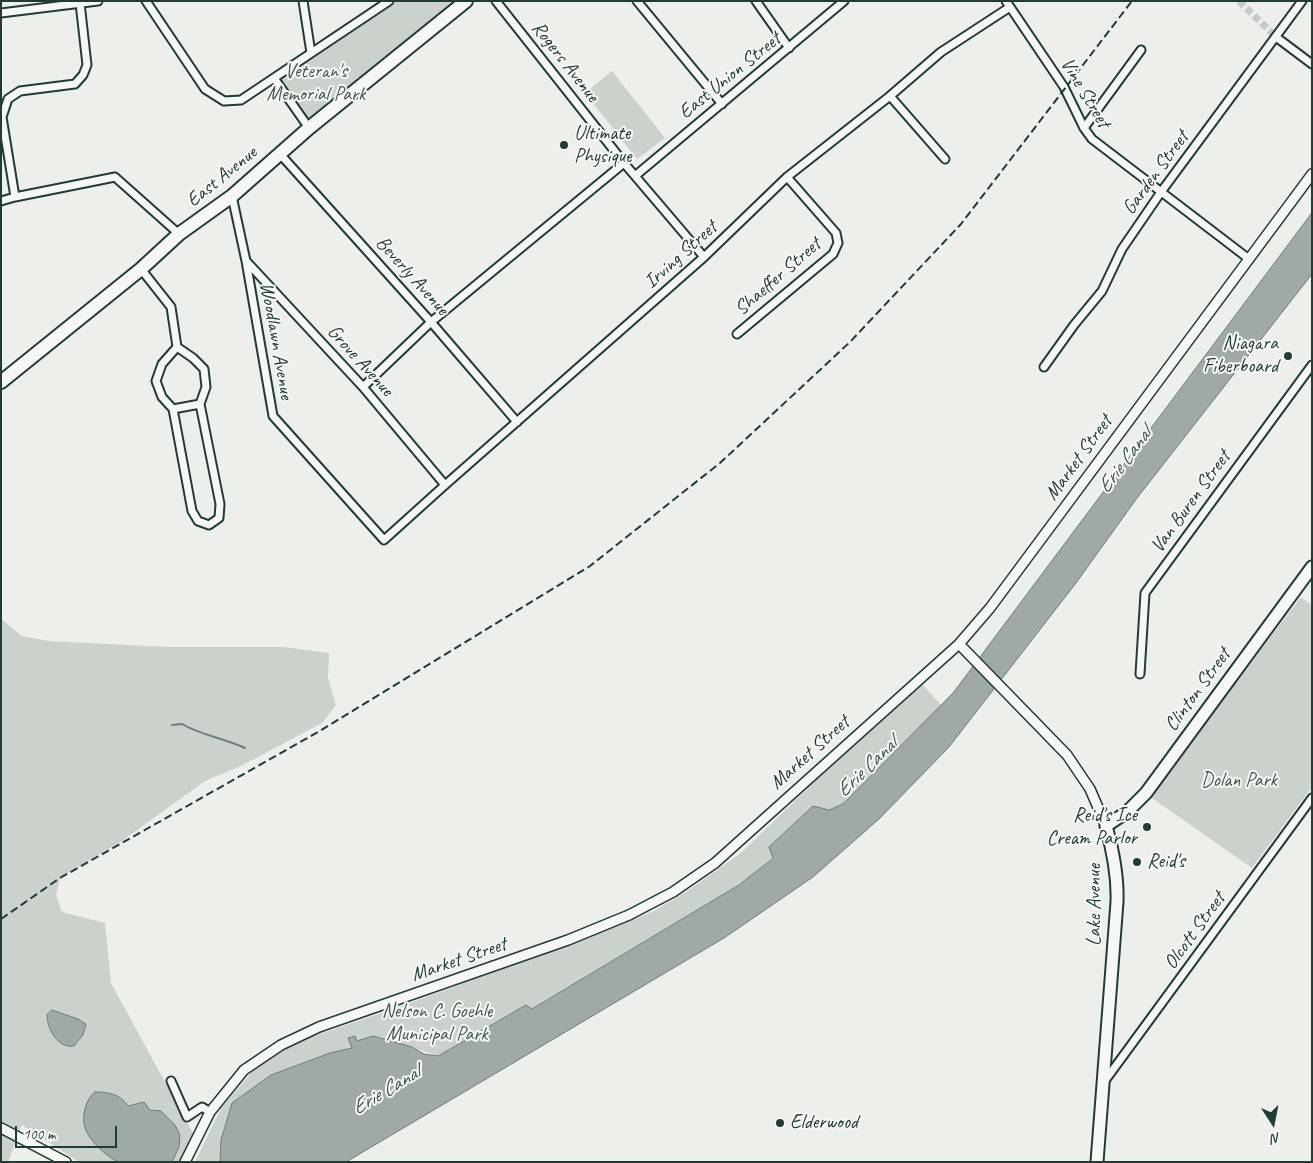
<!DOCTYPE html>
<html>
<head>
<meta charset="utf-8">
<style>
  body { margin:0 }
  #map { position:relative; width:1313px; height:1163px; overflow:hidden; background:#edefea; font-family:Caveat,sans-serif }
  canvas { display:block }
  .frame { position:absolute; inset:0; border:2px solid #1f3d34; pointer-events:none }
  .north { position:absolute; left:1248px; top:1098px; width:50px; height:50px; -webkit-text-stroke:4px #f6f6f2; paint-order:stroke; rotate:169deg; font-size:14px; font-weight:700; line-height:20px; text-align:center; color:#1f3d34 }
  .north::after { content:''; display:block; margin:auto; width:18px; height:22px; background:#1f3d34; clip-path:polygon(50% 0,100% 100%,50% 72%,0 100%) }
  .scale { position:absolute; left:15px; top:1126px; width:102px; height:22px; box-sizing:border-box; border:2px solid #1f3d34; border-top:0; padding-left:6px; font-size:15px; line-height:18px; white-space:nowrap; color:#1f3d34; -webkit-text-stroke:4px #f6f6f2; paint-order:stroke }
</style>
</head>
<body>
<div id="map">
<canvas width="1313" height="1163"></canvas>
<div class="frame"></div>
<div class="north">N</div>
<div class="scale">100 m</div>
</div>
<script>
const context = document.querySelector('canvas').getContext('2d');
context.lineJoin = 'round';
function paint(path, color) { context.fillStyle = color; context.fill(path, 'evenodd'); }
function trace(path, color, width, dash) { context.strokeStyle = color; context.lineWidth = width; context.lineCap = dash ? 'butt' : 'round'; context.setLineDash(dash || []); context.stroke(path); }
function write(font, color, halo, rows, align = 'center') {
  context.font = font + ' Caveat,sans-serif'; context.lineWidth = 4; context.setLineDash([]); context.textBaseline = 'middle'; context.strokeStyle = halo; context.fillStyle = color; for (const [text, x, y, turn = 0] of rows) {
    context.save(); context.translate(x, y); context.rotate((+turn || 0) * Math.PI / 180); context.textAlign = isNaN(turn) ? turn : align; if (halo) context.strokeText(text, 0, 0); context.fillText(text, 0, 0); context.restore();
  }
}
paint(new Path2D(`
  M396 1H454L308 120 280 79Z
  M612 71 665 138 637 159 585 93Z
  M1301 597 1312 605V787L1252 868 1149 796Z
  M1 619 22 636 48 641 168 647H283L329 653 328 678 336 705 322 723 243 765 205 781 122 841 60 878 56 895 62 912 105 923 111 983 196 1139 184 1162H79L22 1125 8 1162H1Z
  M920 682 941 705 843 804 829 810 739 885 532 1009 526 1005 438 1056 412 1047 221 1140 220 1162H195L221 1108 252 1072 288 1045 396 1008 560 948 652 912 689 890 742 852 866 732Z`), '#cbd2cc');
const water = new Path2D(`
  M1312 213V274L1137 498 1076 583 949 747 879 819 813 877 724 938 346 1162H220L221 1140 232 1103 271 1075 330 1053 352 1048 348 1038 355 1036 357 1041 373 1036 412 1047 424 1054 438 1056 526 1005 532 1009 739 885 773 858 769 847 813 806 829 810 843 804 953 693Z
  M52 1010 78 1019 86 1024 83 1035 74 1046C58 1049 47 1029 47 1015Z
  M95 1092C109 1092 120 1094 128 1106L144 1102 150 1110 161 1111 175 1125 180 1135 179 1147 172 1162C157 1162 134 1163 120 1162 109 1160 88 1139 85 1128 81 1117 86 1098 95 1092Z`);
paint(water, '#9faaa4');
trace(water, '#6c7e77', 1);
trace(new Path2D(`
  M172 725 182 724C200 735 224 738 245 748`), '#6c7e77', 2);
trace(new Path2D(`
  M1239 1 1276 37`), '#c4cbc6', 7, [7, 3.5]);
const minor = new Path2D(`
  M146 1 205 89 224 101 241 100 389 1
  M303 1 311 53
  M496 1 624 163 704 257
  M637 1 722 104
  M756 1 789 48
  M1006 1 1064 87 1084 128 1092 139 1249 259
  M1 13 98 1
  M1276 37 1312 64
  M274 78 309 128
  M890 96 945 159
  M1084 128 1141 50
  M280 154 431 322 517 422
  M635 176 844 1
  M232 196 246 261 273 416 384 540 445 485 704 257 787 177 890 96 941 52 1010 7
  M15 197 2 117 8 99 20 91 75 84 83 75 87 65 80 3
  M1 201 15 197 115 177 179 234
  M247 262 363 387 445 485
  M141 269 171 307 177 347 193 358 204 369 206 387 200 404 220 504 219 518 209 525 198 521 192 511 173 409 162 397 156 381 162 364 177 347
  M737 334 833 254 838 243 836 233 787 177
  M1044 367 1074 325 1102 291 1122 249 1161 192 1302 1
  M363 387 431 322 624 163
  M173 409 200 404
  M1140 674 1145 593 1312 365
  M171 1081 187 1117 202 1107 210 1112
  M1104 1082 1312 798`);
const tertiary = new Path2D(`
  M959 644 1067 755 1090 789 1106 826
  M1 1128 66 1162
  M185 1162 210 1112 244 1070 281 1045 319 1027 568 940 629 915 673 892 715 863 959 644 990 608 1312 174`);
const primary = new Path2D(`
  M1097 1162 1117 902C1118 876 1113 851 1106 826L1127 812 1146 793 1312 567`);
const trunk = new Path2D(`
  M1 382 141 269 179 234 232 196 309 128 466 1`);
trace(minor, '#1f3d34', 11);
trace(tertiary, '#1f3d34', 12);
trace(primary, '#1f3d34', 15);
trace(trunk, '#1f3d34', 16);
trace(minor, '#f6f6f2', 7);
trace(tertiary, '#f6f6f2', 9);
trace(primary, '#f6f6f2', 11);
trace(trunk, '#f6f6f2', 12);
trace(new Path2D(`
  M1 919 60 878 318 732 590 566 720 463 850 342 961 224 1132 1`), '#1f3d34', 2, [8, 4]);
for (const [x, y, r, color] of [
  [564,145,5,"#1f3d34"],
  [1288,356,5,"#1f3d34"],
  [1147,827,5,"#1f3d34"],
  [1137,862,5,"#1f3d34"],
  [780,1123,5,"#1f3d34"]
]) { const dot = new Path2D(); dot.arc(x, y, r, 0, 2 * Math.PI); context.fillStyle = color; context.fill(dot); trace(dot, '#f6f6f2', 2); }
write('20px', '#1f3d34', '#f6f6f2', [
  ["Rogers Avenue",565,62,52],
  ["East Union Street",730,76,-39],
  ["Vine Street",1085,93,59],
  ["Garden Street",1156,173,-54],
  ["East Avenue",222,177,-39],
  ["Irving Street",681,255,-42],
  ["Beverly Avenue",412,276,48],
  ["Shaeffer Street",778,277,-41],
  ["Woodlawn Avenue",276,341,80],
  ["Grove Avenue",360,361,48],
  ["Market Street",1079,458,-54],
  ["Van Buren Street",1191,502,-54],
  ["Clinton Street",1198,690,-54],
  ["Market Street",810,753,-42],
  ["Lake Avenue",1095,905,-90],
  ["Olcott Street",1195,931,-54],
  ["Market Street",459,960,-19]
]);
write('20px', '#415b52', '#f6f6f2', [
  ["Veteran's",316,72],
  ["Memorial Park",316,95],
  ["Dolan Park",1239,781],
  ["Nelson C. Goehle",437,1012],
  ["Municipal Park",437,1035]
]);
write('20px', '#1f3d34', '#f6f6f2', [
  ["Ultimate",574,134],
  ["Physique",574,157],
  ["Niagara",1278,344,"right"],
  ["Fiberboard",1278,367,"right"],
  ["Reid's Ice",1137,816,"right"],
  ["Cream Parlor",1137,839,"right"],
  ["Reid's",1147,862],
  ["Elderwood",790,1123]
], 'left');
write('italic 21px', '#3f5850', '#f6f6f2', [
  ["Erie Canal",1125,461,-53],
  ["Erie Canal",867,768,-44],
  ["Erie Canal",386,1091,-31]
]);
</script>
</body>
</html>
